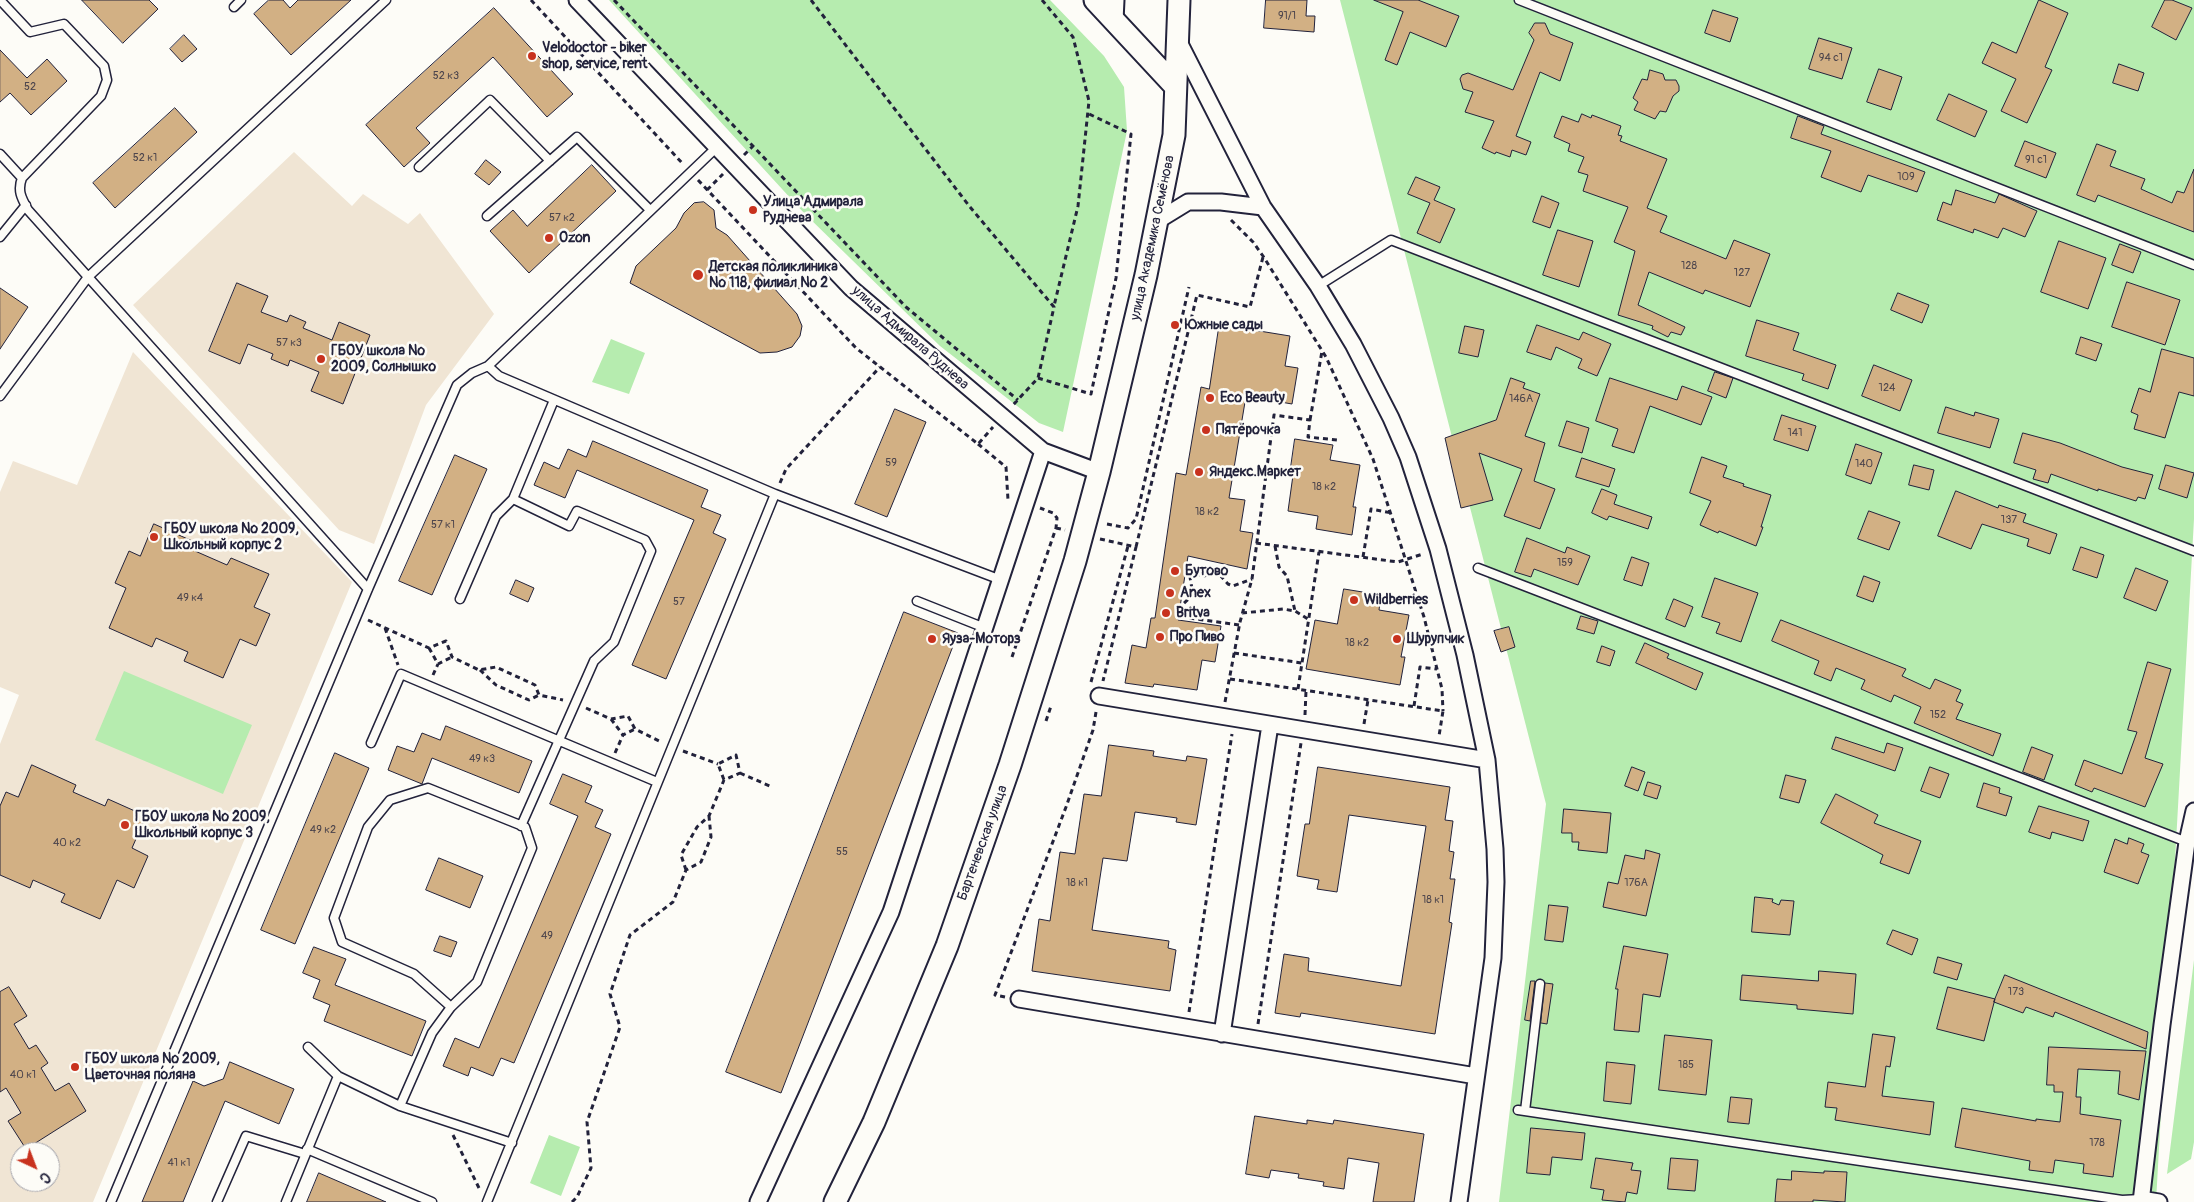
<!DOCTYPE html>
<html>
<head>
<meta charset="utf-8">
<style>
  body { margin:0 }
  #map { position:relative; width:2194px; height:1202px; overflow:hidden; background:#fdfcf7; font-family:Pangolin,sans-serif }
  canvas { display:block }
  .north { position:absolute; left:10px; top:1142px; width:50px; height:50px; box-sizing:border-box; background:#fdfcf7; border:1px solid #a5a5ac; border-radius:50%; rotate:137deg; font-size:14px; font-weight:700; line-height:20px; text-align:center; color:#22223b }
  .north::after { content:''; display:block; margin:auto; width:18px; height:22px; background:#c8321e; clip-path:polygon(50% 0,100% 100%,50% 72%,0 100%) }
</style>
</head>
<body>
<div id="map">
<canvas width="2194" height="1202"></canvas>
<div class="north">С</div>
</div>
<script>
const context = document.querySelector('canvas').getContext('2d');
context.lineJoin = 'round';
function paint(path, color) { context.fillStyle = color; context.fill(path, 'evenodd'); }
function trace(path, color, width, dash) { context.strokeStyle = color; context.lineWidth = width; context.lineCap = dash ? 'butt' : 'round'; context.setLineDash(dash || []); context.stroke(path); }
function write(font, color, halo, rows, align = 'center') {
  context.font = font + ' Pangolin,sans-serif'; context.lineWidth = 5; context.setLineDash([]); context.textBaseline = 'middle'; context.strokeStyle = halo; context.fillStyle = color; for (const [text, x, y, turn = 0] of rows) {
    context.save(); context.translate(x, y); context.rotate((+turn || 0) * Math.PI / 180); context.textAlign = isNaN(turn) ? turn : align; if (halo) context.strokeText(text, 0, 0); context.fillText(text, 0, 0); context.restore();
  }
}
paint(new Path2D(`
  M294 152 352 206 363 194 408 224 420 213 494 314 426 405 374 544 339 530 133 305Z
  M133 352 352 582 93 1202H0V744L19 695 0 687V492L13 461 77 485ZM20 1152H50V1182H20Z`), '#f0e5d4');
paint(new Path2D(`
  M609 0H1050L1104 56 1124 87 1127 131 1063 432 1039 423 940 346 804 213Z
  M1340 0H2194V519L2156 1202H1499L1546 804Z
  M611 339 645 353 629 394 592 382Z
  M124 671 252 725 223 794 95 740Z
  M2194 960V1142L2191 1159 2167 1174Z
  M549 1135 580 1147 561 1196 530 1183Z`), '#b6ecaf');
const building = new Path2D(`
  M82 0H149L158 9 123 43Z
  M269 0H283L290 8 298 0H351L291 55 254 14Z
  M1266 0H1307L1306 16H1315L1314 32 1264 28Z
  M1374 0H1418L1459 16 1446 47 1410 32 1397 65 1385 60 1403 12Z
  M2039 0 2068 13 2045 67 2052 70 2027 123 2001 111 2016 79 1982 63 1992 42 2016 53Z
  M2165 0H2172L2192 8 2176 40 2152 27Z
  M494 8 573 94 547 117 493 57 416 128 430 143 404 167 366 125Z
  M1713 10 1738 18 1730 42 1705 33Z
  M1535 23H1545L1550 34 1573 43 1560 81 1540 72 1516 136 1531 142 1526 155 1512 150 1510 157 1496 152 1495 154 1482 148 1494 121 1465 112 1473 92 1463 89 1460 79 1462 75 1468 73 1513 90 1534 40 1529 33Z
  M184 35 197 49 182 62 170 49Z
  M1819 38 1852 48 1842 79 1809 69Z
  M0 50 27 78 47 59 67 81 31 115 10 93 0 102Z
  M2119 64 2144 73 2138 91 2113 83Z
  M1879 69 1902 77 1891 110 1867 102Z
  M1650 70 1663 74 1665 80H1676L1679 86V91L1673 96 1666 112 1660 111 1655 119 1634 110 1638 102 1633 98 1642 79 1647 80Z
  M1949 94 1987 111 1975 137 1937 120Z
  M175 108 197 132 115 208 93 183Z
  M1582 114 1591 118 1592 115 1621 126 1618 135 1622 136 1620 141 1667 159 1647 208 1667 216 1660 232 1726 259 1734 240 1770 254 1750 307 1705 290 1703 294 1649 272 1638 305 1685 327 1681 335 1671 332 1668 337 1652 329 1653 326 1618 315 1635 251 1614 242 1628 207 1583 191 1588 175 1578 172 1584 157 1568 151 1570 144 1554 137 1562 116 1578 122Z
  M1798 116 1824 126 1821 134 1925 172 1917 192 1868 175 1861 192 1821 177 1831 151 1791 138Z
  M2025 141 2056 153 2046 178 2015 166Z
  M2097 144 2116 151 2110 166 2145 179 2141 189 2172 203 2177 191 2184 193 2194 169V232L2098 195 2095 202 2077 195Z
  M486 160 501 172 489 185 475 174Z
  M592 165 616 191 529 273 490 231 513 210 527 226Z
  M1416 177 1440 187 1434 200 1455 209 1440 243 1417 233 1430 203 1408 194Z
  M1956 190 1995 203 1999 194 2037 211 2025 237 2003 228 1998 238 1974 229 1973 233 1937 220 1943 202 1951 205Z
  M1542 196 1559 203 1550 228 1533 222Z
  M704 202 714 210 716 228 727 235 797 314 802 326 800 336 792 347 777 352 760 353 630 283 636 266 676 228 684 213 694 203Z
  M1558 230 1593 241 1579 287 1543 275Z
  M2059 241 2106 258 2088 309 2041 292Z
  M2120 244 2141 252 2133 273 2112 265Z
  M2127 282 2180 300 2165 345 2112 327Z
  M237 283 268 296 261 312 287 322 290 315 306 322 303 328 332 340 339 322 370 335 343 404 311 391 319 372 290 360 288 366 271 359 273 354 248 344 240 364 209 351Z
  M0 288 28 307 0 349Z
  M1898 293 1929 305 1922 323 1891 310Z
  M1757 320 1799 333 1793 350 1836 365 1828 389 1802 380 1804 374 1746 356Z
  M1220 321 1248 325 1247 329 1290 336 1285 366 1298 368 1292 404 1246 396 1229 498 1245 500 1240 531 1253 533 1247 569 1188 556 1178 620 1221 626 1215 662 1202 660 1197 690 1154 684 1153 687 1125 683 1132 645 1146 648 1151 618H1155L1176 473 1186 475 1201 387 1209 389Z
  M1537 325 1579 340 1583 332 1611 344 1597 376 1578 368 1582 359 1556 347 1551 360 1527 352Z
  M1465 326 1484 330 1478 357 1459 353Z
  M2081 337 2102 344 2096 361 2076 354Z
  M2162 349 2194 358V396L2179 392 2165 438 2134 429 2138 415 2131 412 2139 388 2150 392Z
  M1874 365 1912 380 1900 411 1862 396Z
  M1715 372 1733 378 1726 398 1708 391Z
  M1511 378 1525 383 1523 388 1540 394 1525 436 1545 443 1534 481 1555 489 1540 529 1504 516 1522 469 1479 453 1493 500 1461 508 1445 438 1496 420Z
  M1610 378 1677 400 1682 386 1712 397 1701 425 1650 406 1634 453 1612 446 1618 429 1596 421Z
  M1946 407 1974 416 1975 412 1999 419 1990 448 1938 433Z
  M895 409 926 422 887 517 855 504Z
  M1782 415 1816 426 1808 451 1774 440Z
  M1567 421 1589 428 1582 453 1559 446Z
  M2023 433 2060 443 2122 467 2153 475 2145 499 2138 497 2136 501 2098 489V491L2051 474 2048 483 2033 479 2036 470 2014 463Z
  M1295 439 1333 445 1330 460 1360 465 1353 507H1356L1352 535 1316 529 1318 516 1288 511 1294 468 1291 467Z
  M593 441 708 490 701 507 721 515 713 533 726 539 666 679 632 665 694 520 577 470 565 498 534 485 544 462 559 469 568 449 586 457Z
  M1856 444 1882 453 1871 484 1846 475Z
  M455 455 487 469 432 595 399 581Z
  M1702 457 1727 466 1723 477 1744 484 1743 486 1771 495 1761 527H1763L1756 546 1719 531 1718 533 1700 525 1711 501 1690 493Z
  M1582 458 1615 469 1609 487 1576 477Z
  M1914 465 1934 470 1929 490 1909 485Z
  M2166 465 2194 473 2187 498 2159 489Z
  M1602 489 1617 495 1614 504 1652 517 1648 529 1609 516 1607 520 1592 513Z
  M1956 491 1998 508 1999 505 2026 514 2023 522 2057 534 2050 554 2027 546 2029 539 1982 524 1971 549 1938 536Z
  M1869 511 1900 522 1889 550 1858 539Z
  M154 524 199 544 195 551 227 565 231 558 269 574 254 607 270 614 256 646 240 639 223 678 184 661 188 652 156 638 152 647 109 628 126 588 115 583 129 551 140 556Z
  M1527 538 1565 553 1567 547 1590 556 1578 585 1534 569 1531 577 1515 572Z
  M2081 547 2104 555 2097 578 2073 570Z
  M1632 557 1649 563 1642 586 1624 580Z
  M2136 568 2168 581 2156 611 2124 598Z
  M1864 576 1880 582 1873 602 1857 596Z
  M1715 578 1758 593 1741 642 1716 633 1720 623 1702 617Z
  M516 580 534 588 528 602 510 594Z
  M1344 589 1381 595 1379 610 1409 615 1401 657H1405L1400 685 1306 669 1315 620 1337 624Z
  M1674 599 1693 607 1685 627 1666 619Z
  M904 612 958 633 781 1093 726 1072Z
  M1581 616 1598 621 1594 634 1577 629Z
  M1781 620 1906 669 1902 676 1930 689 1935 679 1961 690 1956 701 1963 704 1956 719 2001 734 1993 756 1914 723 1921 707 1894 695 1891 702 1861 689 1865 680 1836 668 1831 681 1814 674 1819 661 1772 641Z
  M1509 627 1515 647 1501 652 1494 631Z
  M1645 643 1669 654 1667 658 1703 673 1696 690 1636 663Z
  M1602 646 1615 651 1610 666 1597 662Z
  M2148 662 2171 669 2145 758 2163 764 2145 807 2094 788 2092 792 2075 785 2084 760 2122 774 2137 732 2128 730Z
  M446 726 532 761 519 793 432 758 422 784 388 770 397 746 414 752 422 733 440 740Z
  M1836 737 1884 753 1887 743 1903 748 1895 771 1832 749Z
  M1109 745 1154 751 1153 756 1186 761 1187 756 1207 759 1196 825 1176 822 1177 818 1135 812 1127 861 1103 858 1092 930 1169 941 1168 948 1176 950 1170 991 1032 971 1039 919 1050 921 1060 852 1075 854 1084 794 1101 796Z
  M2032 747 2053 755 2044 780 2023 772Z
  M335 753 369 768 295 944 261 930Z
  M32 765 76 785 73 792 105 806 108 799 146 816 132 848 148 856 134 888 117 880 100 919 61 902 65 894 33 880 30 888 0 875V806L6 792 18 797Z
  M1318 767 1450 787 1445 820 1453 821 1449 851 1454 852 1450 879H1455L1449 922 1452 923 1435 1034 1301 1013 1300 1017 1275 1013 1284 954 1309 958 1308 971 1401 986 1426 826 1349 815 1337 892 1317 889 1319 880 1297 876 1305 824H1309Z
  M1632 767 1645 772 1638 791 1625 786Z
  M1930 767 1949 774 1940 798 1921 791Z
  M563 774 592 786 585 802 603 810 595 827 611 834 514 1063 501 1058 493 1076 471 1067 468 1076 443 1066 455 1038 479 1048 578 816 550 804Z
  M1786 775 1806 780 1799 803 1780 798Z
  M1648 782 1661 786 1657 799 1644 795Z
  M1984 783 2000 788 1999 793 2012 797 2006 816 1977 807Z
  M1836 794 1878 815 1874 823 1921 841 1909 874 1880 863 1883 855 1821 823Z
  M2039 806 2089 821 2083 841 2052 832 2050 839 2029 832Z
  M1564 809 1611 813 1607 853 1578 850 1579 842H1572V833H1562Z
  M2129 838 2144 844 2141 852 2149 855 2138 884 2104 872 2115 839 2127 844Z
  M1646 850 1660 854 1646 916 1603 907 1608 882 1618 884 1625 855 1644 859Z
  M439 858 483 876 470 908 426 890Z
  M1755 897 1773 899 1772 902 1779 905 1781 900 1794 901 1790 935 1752 932Z
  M1549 905 1568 907 1563 942 1545 940Z
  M1893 930 1918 939 1912 955 1887 944Z
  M440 936 457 942 451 957 434 951Z
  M1624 946 1668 954 1660 997 1643 994 1639 1032 1614 1030 1618 989H1616Z
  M314 947 346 959 335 985 426 1021 412 1056 324 1021 330 1005 313 998 320 980 303 973Z
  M1938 957 1962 964 1957 980 1934 973Z
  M1819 971 1856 974 1853 1014 1797 1009V1005L1740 1000 1742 975 1818 981Z
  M2005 975 2148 1032 2146 1049 2055 1012 2053 1017 2026 1007 2023 1013 1994 1002Z
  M1531 981H1535L1530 1021 1525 1020Z
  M1545 983 1553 984 1547 1024 1541 1023Z
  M9 987 27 1016 14 1024 29 1049 36 1045 48 1063 41 1068 55 1091 69 1083 86 1111 26 1149 8 1121 21 1113 6 1088 0 1092V992Z
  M1948 987 1995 999 1984 1041 1937 1029Z
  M1873 1034 1895 1037 1890 1067 1886 1066 1882 1096 1934 1102 1930 1135 1835 1120 1837 1108 1825 1107 1828 1082 1865 1087Z
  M1665 1035 1712 1040 1706 1095 1659 1090Z
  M2049 1047 2146 1051 2139 1100 2118 1094 2120 1071 2078 1069 2076 1097H2081L2080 1114 2121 1120 2113 1177 2083 1173 2084 1164 2055 1160 2053 1173 2029 1170 2030 1161 1955 1147 1962 1108 2036 1121V1119L2060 1122 2063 1092H2054V1085H2047Z
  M230 1062 294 1089 279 1124 225 1101 183 1202H142L193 1081 204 1086 223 1079Z
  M1607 1062 1635 1065 1631 1104 1604 1101Z
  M1731 1097 1752 1099 1749 1124 1728 1122Z
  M1255 1116 1307 1124V1120L1333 1124 1334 1120 1424 1134 1414 1202H1373L1379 1163 1348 1158 1344 1189 1323 1186 1324 1182 1298 1178 1299 1174 1271 1170 1269 1178 1246 1174Z
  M1531 1128 1585 1133 1582 1160 1552 1157 1550 1175 1527 1173Z
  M1596 1158 1633 1163 1631 1170 1641 1171 1637 1194 1627 1192 1625 1202 1602 1200 1604 1190 1591 1188Z
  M1671 1158 1698 1160 1695 1191 1668 1189Z
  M1792 1171 1824 1173V1171L1847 1172 1845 1202 1813 1200V1202H1775L1777 1179 1791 1180Z
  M319 1173 386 1202H307Z`);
paint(building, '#d2b084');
trace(building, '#22223b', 1);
const lane = new Path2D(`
  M0 0 30 32 64 24 104 66 107 80 101 96 22 178
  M1519 0 2194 265
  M234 7 241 0
  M0 154 22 178C17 191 22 199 28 210L368 589
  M419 167 490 100 550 161
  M487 216 577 137 650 210
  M0 237 26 205
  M1318 286 1391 240 2194 551
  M488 366 499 376 775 494
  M0 396 88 277 386 0
  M1478 568 2187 842
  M460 599 496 516 513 499
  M917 601 985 628
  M371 743 401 674 657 782
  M521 826 594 661 614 642 651 551 645 540 577 511 569 526 513 499 554 400
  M308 1047 338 1076 400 1106 512 1143
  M400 1106 432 1033 451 1007 477 982 532 848 525 827 428 788 390 800 368 827 334 918 342 942 414 974 451 1007
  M1518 1110 2122 1200 2141 1199
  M1525 1111 1540 984
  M307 1149 432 1202
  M111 1202 368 589 457 385 472 373 488 366 717 147
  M217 1202 246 1136 305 1154
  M286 1202 338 1076
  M487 1202 775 494 1001 580`);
const street = new Path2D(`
  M577 0 851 288 1043 451 1099 472
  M1115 21 1116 0
  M1179 42 1263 207 1318 286 1353 344 1391 418 1408 457 1438 549 1465 655 1487 760 1495 849 1496 882 1493 958 1459 1202
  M1157 221 1188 202H1221L1263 207
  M1099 696 1487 760
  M1019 999 1476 1076
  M1222 1034 1270 725
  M2141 1199 2159 1202
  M758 1202 891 912 1043 451
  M2141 1202 2162 1025 2187 842 2194 811`);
const secondary = new Path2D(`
  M1095 0 1175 86
  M835 1202 874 1122 947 946 1010 765 1075 561 1099 472 1146 275 1174 135 1179 0`);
trace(lane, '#22223b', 11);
trace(street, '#22223b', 19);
trace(secondary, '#22223b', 25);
trace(new Path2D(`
  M531 0 683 164
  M614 0 906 307 1018 400
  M811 0 970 207 1054 307 1038 378 1013 405
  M1042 0 1073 37 1089 101 1078 206 1054 306
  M744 155 753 146
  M698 180 856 348 978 444 993 427
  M707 190 723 174
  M1231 220 1253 242 1263 256 1326 357 1373 459 1424 617 1442 689 1443 711
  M1038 378 1091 394 1116 278 1131 134 1087 113
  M1310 420 1322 351
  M978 444 1006 467 1008 500
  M780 483 786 469 880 367
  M1107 524 1128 528 1136 519 1189 287
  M1056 528 1065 530
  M1100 539 1136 547 1103 681
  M1256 543 1398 562 1423 554
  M1275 546 1279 567 1287 576 1295 611
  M1136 547 1197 295 1250 307 1263 257
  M1363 557 1371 509 1392 513
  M1242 613 1283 609 1295 611 1308 619
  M368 620 429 648 446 641 452 657 479 670 496 667 535 685 539 695 563 700
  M1239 625 1182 617 1183 604 1193 595 1190 577 1194 574 1203 576 1218 573 1228 584 1233 586 1252 579
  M385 628 398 665
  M429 648 438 664 452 657
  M1234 653 1302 663
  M1012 657 1056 528 1057 518 1053 513 1040 508
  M480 670 496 685 529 700 539 695
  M433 675 438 664
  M1230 679 1443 711 1439 736
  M1091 682 1128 546
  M1298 689 1319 552
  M1225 702 1240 622 1252 579 1274 415 1310 420 1308 437 1337 440
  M1414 706 1420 667 1437 669
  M586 708 611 719 628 716 635 729 661 742
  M1305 715 1306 691
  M611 719 623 735 635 729
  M1046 721 1051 706
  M1364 724 1368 700
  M683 751 718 764
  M615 753 623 735
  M740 773 772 787
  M686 870 681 855 697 827 709 816 724 780 740 773 736 755 718 764 724 780
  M1005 997 995 995 1066 807 1093 730 1096 712
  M1189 1012 1232 734
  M1258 1024 1301 743
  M453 1135 479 1188
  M572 1202 577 1197 591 1168 587 1122 620 1027 610 994 630 935 673 902 686 870 701 862 711 837 709 816`), '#22223b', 3, [5, 4]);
trace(lane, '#fdfcf7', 8);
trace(street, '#fdfcf7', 15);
trace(secondary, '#fdfcf7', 21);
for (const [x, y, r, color] of [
  [532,56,5,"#c8321e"],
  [753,210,5,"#c8321e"],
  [549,238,5,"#c8321e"],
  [698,275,6,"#c8321e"],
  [1175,325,5,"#c8321e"],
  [321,359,5,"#c8321e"],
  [1210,398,5,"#c8321e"],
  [1206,430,5,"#c8321e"],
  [1199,472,5,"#c8321e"],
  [154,537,5,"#c8321e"],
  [1175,571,5,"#c8321e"],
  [1170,593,5,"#c8321e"],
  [1354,600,5,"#c8321e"],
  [1166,613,5,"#c8321e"],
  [1160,637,5,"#c8321e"],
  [932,639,5,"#c8321e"],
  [1397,639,5,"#c8321e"],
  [125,825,5,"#c8321e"],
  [75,1067,5,"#c8321e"]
]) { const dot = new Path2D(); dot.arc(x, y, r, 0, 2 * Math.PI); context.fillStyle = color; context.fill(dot); trace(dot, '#fdfcf7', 2); }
write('11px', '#4e464d', null, [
  ["91/1",1287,16],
  ["94 с1",1831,58],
  ["52 к3",446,76],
  ["52",30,87],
  ["52 к1",145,158],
  ["91 с1",2036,160],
  ["109",1906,177],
  ["57 к2",562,218],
  ["128",1689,266],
  ["127",1742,273],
  ["57 к3",289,343],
  ["124",1887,388],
  ["146А",1521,399],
  ["141",1795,433],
  ["59",891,463],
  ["140",1864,464],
  ["18 к2",1324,487],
  ["18 к2",1207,512],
  ["137",2009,520],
  ["57 к1",443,525],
  ["159",1565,563],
  ["49 к4",190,598],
  ["57",679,602],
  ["18 к2",1357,643],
  ["152",1938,715],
  ["49 к3",482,759],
  ["49 к2",323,830],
  ["40 к2",67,843],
  ["55",842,852],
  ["18 к1",1077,883],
  ["176А",1636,883],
  ["18 к1",1433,900],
  ["49",547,936],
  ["173",2016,992],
  ["185",1686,1065],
  ["40 к1",23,1075],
  ["178",2097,1143],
  ["41 к1",179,1163]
]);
write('bold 14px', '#22223b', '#fdfcf7', [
  ["Velodoctor - biker",542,48],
  ["shop, service, rent",542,64],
  ["Улица Адмирала",763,202],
  ["Руднева",763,218],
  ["Ozon",559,238],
  ["Детская поликлиника",709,267],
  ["№ 118, филиал № 2",709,283],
  ["Южные сады",1185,325],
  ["ГБОУ школа №",331,351],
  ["2009, Солнышко",331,367],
  ["Eco Beauty",1220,398],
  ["Пятёрочка",1216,430],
  ["Яндекс.Маркет",1209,472],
  ["ГБОУ школа № 2009,",164,529],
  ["Школьный корпус 2",164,545],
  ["Бутово",1185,571],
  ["Anex",1180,593],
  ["Wildberries",1364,600],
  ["Britva",1176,613],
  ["Про Пиво",1170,637],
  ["Яуза-Моторз",942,639],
  ["Шурупчик",1407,639],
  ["ГБОУ школа № 2009,",135,817],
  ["Школьный корпус 3",135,833],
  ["ГБОУ школа № 2009,",85,1059],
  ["Цветочная поляна",85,1075]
], 'left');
write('14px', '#22223b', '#fdfcf7', [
  ["улица Академика Семёнова",1153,238,-78],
  ["улица Адмирала Руднева",910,338,41],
  ["Бартеневская улица",983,843,-70]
]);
</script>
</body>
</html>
